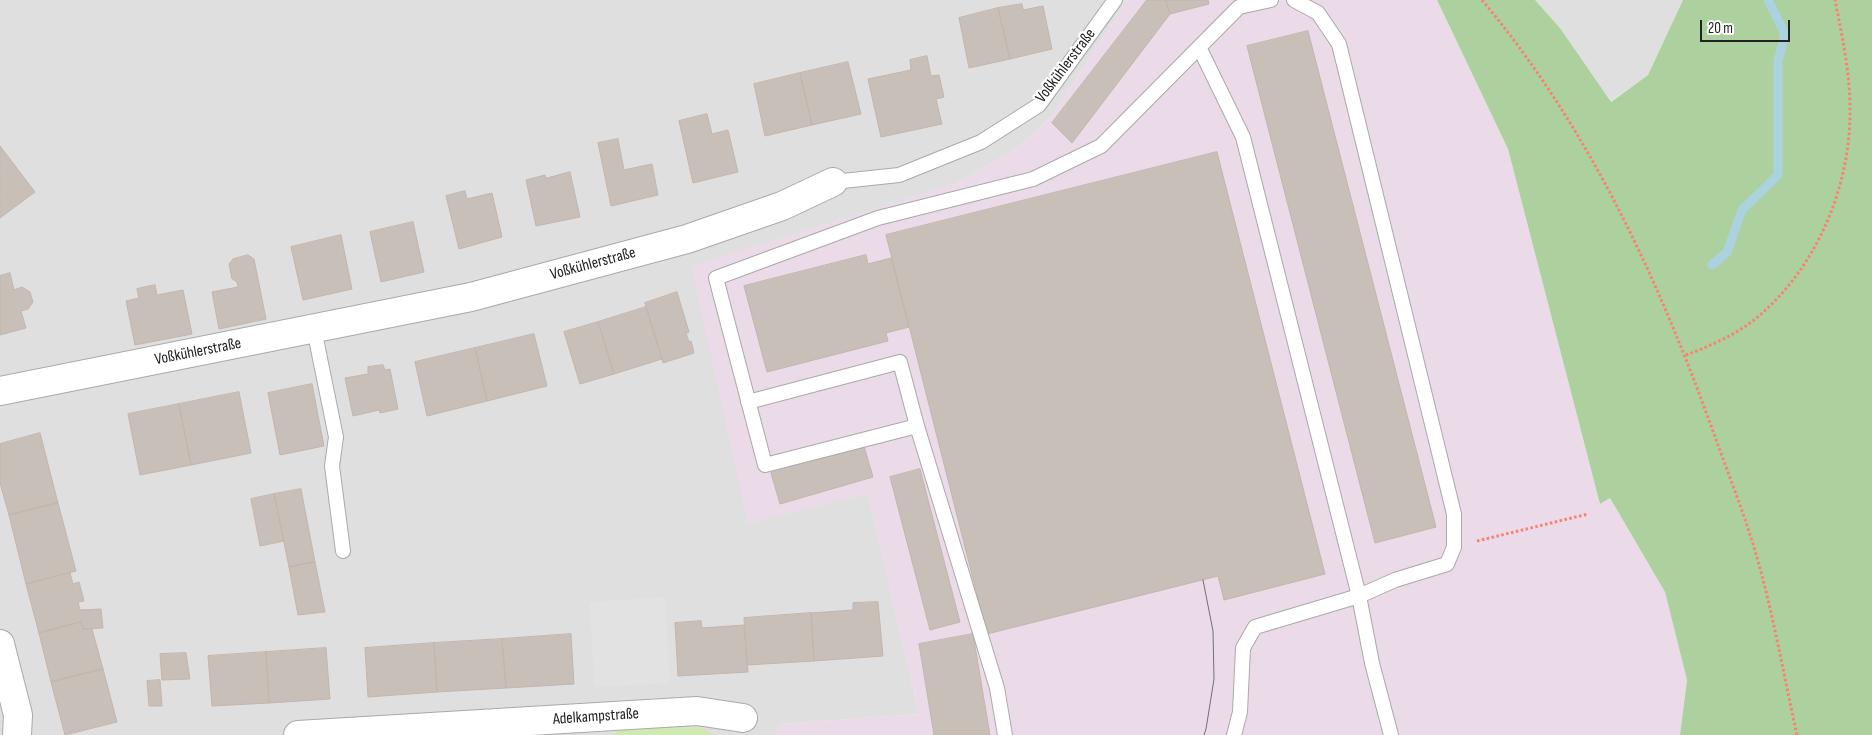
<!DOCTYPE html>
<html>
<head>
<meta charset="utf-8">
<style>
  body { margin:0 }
  #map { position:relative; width:1872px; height:735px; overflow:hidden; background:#f2efe9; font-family:"Sofia Sans Condensed",sans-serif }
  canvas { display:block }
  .scale { position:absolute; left:1700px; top:20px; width:90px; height:22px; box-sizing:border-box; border:2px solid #222; border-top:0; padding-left:6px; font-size:15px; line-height:18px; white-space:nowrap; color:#222; -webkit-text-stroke:4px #fff; paint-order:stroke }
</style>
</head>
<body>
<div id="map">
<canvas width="1872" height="735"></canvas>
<div class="scale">20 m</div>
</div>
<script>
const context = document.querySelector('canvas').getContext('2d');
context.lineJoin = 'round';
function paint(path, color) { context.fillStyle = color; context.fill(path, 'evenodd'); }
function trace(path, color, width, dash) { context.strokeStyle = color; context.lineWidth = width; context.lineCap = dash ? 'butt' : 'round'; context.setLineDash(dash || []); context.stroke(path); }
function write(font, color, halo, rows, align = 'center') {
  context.font = font + ' "Sofia Sans Condensed",sans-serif'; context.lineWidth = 4.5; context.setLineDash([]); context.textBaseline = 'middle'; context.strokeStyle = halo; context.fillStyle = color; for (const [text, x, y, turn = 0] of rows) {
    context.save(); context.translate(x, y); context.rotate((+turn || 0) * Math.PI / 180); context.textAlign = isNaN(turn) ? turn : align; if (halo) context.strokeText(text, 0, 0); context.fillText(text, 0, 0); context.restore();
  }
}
paint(new Path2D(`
  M0 0H1128L1051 117 1016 149 957 183 748 522 868 493 919 714 780 724 775 735H0Z
  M1535 0H1683L1648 75 1610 102 1560 28Z`), '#e0dfdf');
paint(new Path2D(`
  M1128 0H1437L1508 149 1600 504 1610 498 1665 592 1687 680 1680 735H775L780 724 919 714 868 494 748 523 691 266 957 183 1016 149 1051 117Z`), '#ebdbe8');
paint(new Path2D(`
  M631 726 702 728 713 735H614L618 730Z`), '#cdebb0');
paint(new Path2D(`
  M1437 0H1535L1560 28 1611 102 1648 75 1683 0H1872V735H1680L1687 680 1665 592 1610 498 1600 504 1508 149Z`), '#add19e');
paint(new Path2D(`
  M665 597 670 683 595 687 589 602Z`), '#e2e2e2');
trace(new Path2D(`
  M1712 265 1727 252 1742 210 1778 175V61L1785 34 1768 0`), '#aad3df', 9);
const building = new Path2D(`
  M1147 0H1166L1170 14 1072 143 1052 123Z
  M1166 0H1208L1209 4 1170 14Z
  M1022 4 1023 10 1043 6 1052 49 1010 59 998 8Z
  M998 8 1010 59 969 68 959 18Z
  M1308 31 1436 527 1375 543 1247 46Z
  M927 56 931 76 939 75 944 97 936 99 942 124 881 137 868 79 911 70 910 60Z
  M848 62 861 114 812 125 800 73Z
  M800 73 812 125 765 136 754 84Z
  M707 114 712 134 728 130 738 172 693 183 679 121Z
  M618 139 624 170 652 164 658 195 611 206 598 143Z
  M0 146 35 192 0 218Z
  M1217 152 1325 574 1224 600 1218 576 987 634 886 235Z
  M570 172 580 217 536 226 526 180 545 175 546 178Z
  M465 191 467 199 492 193 502 237 459 249 446 196Z
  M413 222 424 272 381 282 370 232Z
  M341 235 352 289 303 300 291 247Z
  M248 255 254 259 266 319 219 329 212 292 238 287 237 282 232 279 229 264 233 259Z
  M866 255 868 264 891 258 909 327 886 333 888 341 767 372 744 286Z
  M10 273 14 290 22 287 30 292 33 302 28 309 21 311 26 328 0 335V276Z
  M155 285 157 295 183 290 192 334 135 345 126 301 139 298 137 289Z
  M677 292 689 332 686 333 689 342 691 341 694 353 663 363 645 303Z
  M646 307 662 359 614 374 598 322Z
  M598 322 614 374 580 384 564 332Z
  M534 334 547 386 487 401 475 348Z
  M475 348 487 401 427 416 415 362Z
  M383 365 385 370 390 369 398 409 380 413 379 410 353 416 345 378 368 374V367Z
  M312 384 324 446 280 455 268 393Z
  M239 392 251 453 191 465 179 404Z
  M179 404 191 465 140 475 128 414Z
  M40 433 58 503 9 515 0 483V444Z
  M864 446 873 477 780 504 771 473Z
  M920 469 960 622 930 630 890 477Z
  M301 489 315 562 289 567 274 494Z
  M274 494 284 541 260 546 251 499Z
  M58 503 76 571 26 584 9 515Z
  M315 562 325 612 298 615 289 567Z
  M70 573 73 584 79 582 84 601 78 602 80 610 101 609 103 628 83 629 81 622 39 633 26 584Z
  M878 602 883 656 814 661 811 613 853 610V603Z
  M811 613 814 661 747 665 744 618Z
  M701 621 702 628 744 625 748 672 678 676 675 623Z
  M81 622 83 629H92L103 669 51 682 39 633Z
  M571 634 574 684 506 688 502 639Z
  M973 634 990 735H934L919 644Z
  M502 639 506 688 437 692 434 643Z
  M434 643 437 692 368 697 365 648Z
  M326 648 330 699 269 703 266 652Z
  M266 652 269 703 212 706 208 656Z
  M186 653 190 679 162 680 160 654Z
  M103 669 117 722 65 735 51 682Z
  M160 680 162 706H149L147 681Z`);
paint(building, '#c7bfb8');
trace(building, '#c4b6ab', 1);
const lane = new Path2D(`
  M1199 47 1243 137 1359 596 1372 663 1391 735
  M833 182 899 175 981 142 1039 105 1115 0
  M314 329 336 437 332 466 343 551
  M748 402 900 362 917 426 997 688 1005 735
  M917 426 765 465 716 278 878 218 1033 179 1101 146 1239 7 1271 0
  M1234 735 1240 712 1243 648 1255 627 1359 596 1395 580 1447 564 1454 547V514L1339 44 1318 13 1294 0`);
const street = new Path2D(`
  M0 391 471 297 687 239 782 206 833 182
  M0 644 18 715 17 735
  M298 735 697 711 743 718`);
trace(lane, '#a9a9a9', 16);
trace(street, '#a9a9a9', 30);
trace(new Path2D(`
  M1482 0C1589 128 1658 278 1714 434 1729 476 1746 518 1758 561 1774 618 1784 677 1797 735
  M1686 355C1708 347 1735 335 1754 320 1815 271 1851 188 1850 109 1850 72 1842 36 1835 0
  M1477 541 1588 514`), '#fa8072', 3, [2.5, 2.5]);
trace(lane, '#fff', 14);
trace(street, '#fff', 28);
trace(new Path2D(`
  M1203 580 1213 631 1214 679 1206 729 1204 735`), '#707070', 1);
write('16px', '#222', '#fff', [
  ["Voßkühlerstraße",1066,66,-53],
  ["Voßkühlerstraße",593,264,-15],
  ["Voßkühlerstraße",198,352,-11],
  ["Adelkampstraße",596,717,-4]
]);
</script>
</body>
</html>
